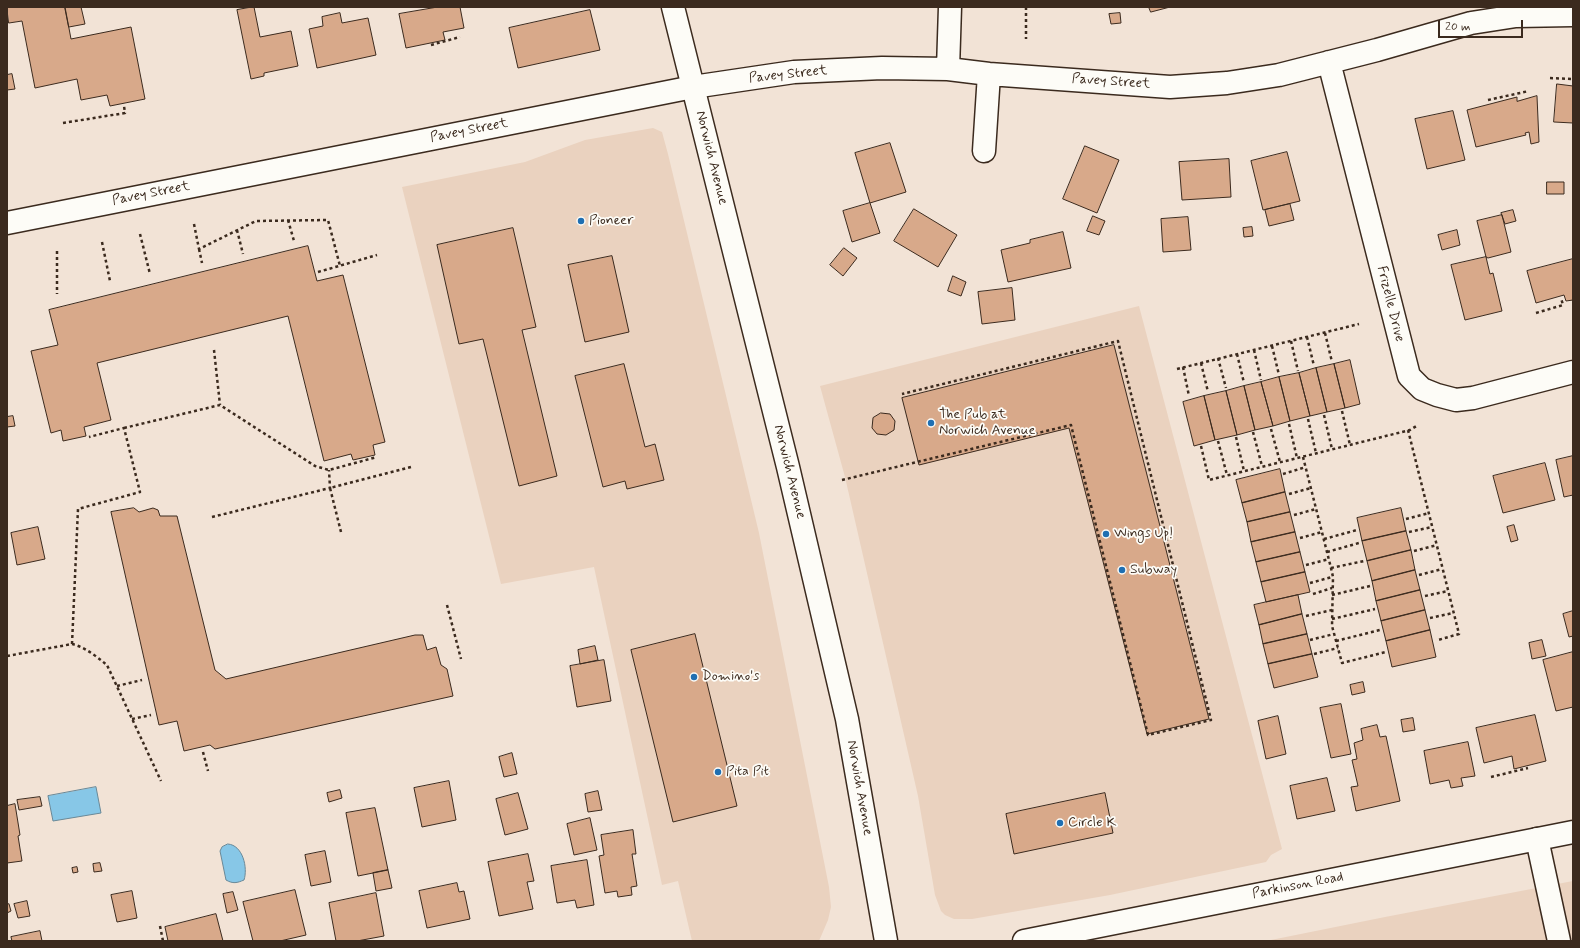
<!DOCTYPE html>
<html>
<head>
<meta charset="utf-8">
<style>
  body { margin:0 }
  #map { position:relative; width:1580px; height:948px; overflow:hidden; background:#f2e3d6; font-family:Mynerve,sans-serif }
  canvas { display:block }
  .frame { position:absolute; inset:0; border:8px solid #3b2a1e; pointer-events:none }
  .scale { position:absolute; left:1438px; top:20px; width:85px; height:18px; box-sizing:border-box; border:2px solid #3b2a1e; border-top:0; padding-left:5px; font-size:12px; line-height:14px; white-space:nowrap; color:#3b2a1e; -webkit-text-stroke:3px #fdfcf7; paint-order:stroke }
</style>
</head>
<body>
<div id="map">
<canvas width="1580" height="948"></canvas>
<div class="frame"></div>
<div class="scale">20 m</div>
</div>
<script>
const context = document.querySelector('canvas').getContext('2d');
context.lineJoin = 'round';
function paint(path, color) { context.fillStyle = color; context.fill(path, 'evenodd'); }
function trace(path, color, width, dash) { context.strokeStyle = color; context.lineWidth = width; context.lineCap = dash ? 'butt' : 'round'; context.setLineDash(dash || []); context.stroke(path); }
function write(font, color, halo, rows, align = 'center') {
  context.font = font + ' Mynerve,sans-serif'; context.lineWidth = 3.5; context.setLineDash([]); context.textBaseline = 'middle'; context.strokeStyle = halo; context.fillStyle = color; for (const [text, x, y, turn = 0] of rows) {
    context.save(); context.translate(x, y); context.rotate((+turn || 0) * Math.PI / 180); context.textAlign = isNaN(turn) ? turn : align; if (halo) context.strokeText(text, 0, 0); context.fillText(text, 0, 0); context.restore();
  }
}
paint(new Path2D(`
  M653 128 662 132 668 154 759 533 829 887 831 907 828 920 819 941H692L678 881 662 885 594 567 501 584 402 187 525 162 585 140Z
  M1139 306 1282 849 1271 855 1266 862 1110 895 972 919H954L945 915 941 911 935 895 918 796 845 477 820 386Z
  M1573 881V941H1266L1385 917Z`), '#ead2bf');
const water = new Path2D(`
  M96 787 101 813 53 821 48 796Z
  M228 844C243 845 248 868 244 880 237 883 233 884 226 880L220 851 222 847Z`);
paint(water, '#87c7e7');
trace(water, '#698897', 1);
const building = new Path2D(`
  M7 7H65L71 39 131 27 145 99 110 106 107 95 81 100 77 79 35 88 22 21 9 23Z
  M65 7H81L85 24 69 27Z
  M254 7 260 37 291 31 298 66 264 73V76L251 79 237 10Z
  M438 7H460L464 28 443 32 445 40 406 48 399 14Z
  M1149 7H1170L1151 12Z
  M590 10 600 50 518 68 509 28Z
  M340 13 342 23 368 18 376 55 317 68 309 29 323 26 322 17Z
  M1120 13 1121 23 1111 24 1109 14Z
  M12 74 15 89 7 90V75Z
  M1557 84 1573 86V123L1554 122Z
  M1537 96 1539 142 1531 144 1529 132 1525 133 1526 135 1476 147 1467 110 1517 97V101Z
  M1453 111 1465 160 1427 169 1415 119Z
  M890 143 906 192 870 203 855 153Z
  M1085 146 1119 160 1097 213 1063 199Z
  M1287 152 1300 201 1263 210 1251 161Z
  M1229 159 1231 197 1182 200 1179 162Z
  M1547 182H1564V194H1547Z
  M870 203 880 233 852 242 843 211Z
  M1290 204 1294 220 1269 226 1265 210Z
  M914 209 957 235 938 267 894 241Z
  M1513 210 1516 221 1505 224 1501 213Z
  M1502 215 1511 252 1488 258 1486 257 1477 221Z
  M1093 216 1105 221 1099 235 1087 231Z
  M1188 217 1191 250 1163 252 1161 219Z
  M1252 227 1253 236 1244 237 1243 228Z
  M513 228 536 327 522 330 557 476 519 486 483 339 459 344 437 245Z
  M1457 230 1460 245 1442 250 1438 235Z
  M1063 232 1071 268 1008 282 1001 250 1030 243V240Z
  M308 246 317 281 343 275 385 442 373 445 375 455 353 460 351 454 324 461 288 316 97 363 111 420 84 427 86 436 63 441 61 430 51 433 31 351 58 345 49 310Z
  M844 248 857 258 843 276 830 265Z
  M612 256 629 332 585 342 568 265Z
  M1486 257 1490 274 1493 273 1502 311 1465 320 1451 265Z
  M1573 259V300L1566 301 1564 295 1536 303 1527 271Z
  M953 276 966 282 961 296 948 291Z
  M1012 288 1015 320 982 324 978 292Z
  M1114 345 1209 719 1147 734 1069 428 919 465 902 398Z
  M1350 360 1360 404 1345 408 1334 364Z
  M624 364 645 447 655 444 664 480 627 489 625 481 603 487 575 376Z
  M1334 364 1345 408 1327 412 1316 368Z
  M1316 368 1327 412 1310 416 1299 373Z
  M1299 373 1310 416 1290 421 1279 377Z
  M1279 377 1290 421 1273 426 1261 382Z
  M1261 382 1273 426 1255 430 1244 386Z
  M1244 386 1255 430 1237 435 1226 391Z
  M1226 391 1237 435 1215 440 1204 396Z
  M1204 396 1215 440 1194 446 1183 402Z
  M881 413 890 414 895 421 894 430 886 435 877 434 872 428 873 418Z
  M13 416 15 426 7 427V417Z
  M1573 456V495L1564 497 1556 460Z
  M1545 463 1555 500 1503 513 1493 476Z
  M1280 469 1285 492 1242 503 1236 480Z
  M1285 492 1290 512 1247 522 1242 503Z
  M134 508 139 512 153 508 158 510 160 516H177L215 670 226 679 415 635H423L427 650 436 647 441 665 447 669 453 696 215 749 210 745 184 751 177 721 159 725 111 512Z
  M1401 508 1406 531 1362 541 1357 518Z
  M1290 512 1295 532 1251 542 1247 522Z
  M1514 525 1518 540 1511 542 1507 527Z
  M38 527 45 559 17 565 11 533Z
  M1406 531 1411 550 1367 561 1362 541Z
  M1295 532 1300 552 1256 562 1251 542Z
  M1411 550 1415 570 1372 581 1367 561Z
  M1300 552 1305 572 1261 582 1256 562Z
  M1415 570 1420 590 1376 601 1372 581Z
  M1305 572 1310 592 1266 602 1261 582Z
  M1420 590 1425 610 1381 621 1376 601Z
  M1298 595 1302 614 1259 625 1254 605Z
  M1425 610 1430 630 1386 641 1381 621Z
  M1573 611V636L1569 637 1563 614Z
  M1302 614 1307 634 1263 644 1259 625Z
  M1430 630 1436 657 1392 667 1386 641Z
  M695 634 737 806 673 822 631 650Z
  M1307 634 1312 654 1268 664 1263 644Z
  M1542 640 1546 656 1532 659 1529 643Z
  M595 646 598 660 580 664 578 650Z
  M1573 652V707L1556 711 1543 660Z
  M1312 654 1318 677 1274 688 1268 664Z
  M604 660 611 701 577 707 570 666Z
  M1363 682 1365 692 1352 695 1350 685Z
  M1341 704 1351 754 1331 758 1320 708Z
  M1535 715 1546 761 1514 769 1512 756 1484 763 1476 728Z
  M1278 716 1286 754 1266 759 1258 721Z
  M1413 718 1415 730 1403 732 1401 720Z
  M1377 725 1380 737 1386 736 1400 801 1356 811 1351 787 1358 786 1352 760 1357 759 1354 743 1363 740 1361 729Z
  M1468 742 1475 776 1461 778 1463 786 1451 788 1449 780 1430 784 1424 751Z
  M512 753 517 774 504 777 499 757Z
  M1327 778 1335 811 1297 819 1290 786Z
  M449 781 456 820 422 827 414 788Z
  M340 790 342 798 329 802 327 793Z
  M598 791 602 810 588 812 585 794Z
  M518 793 528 829 505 835 496 799Z
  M1105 793 1113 833 1014 854 1006 814Z
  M40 797 42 806 19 810 17 800Z
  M15 804 20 835 18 836 22 861 7 863V806Z
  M375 808 388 870 358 876 346 813Z
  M590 818 597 850 574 855 567 824Z
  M633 830 636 854H632L637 886 631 887 632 895 618 897 617 891 605 893 599 856 604 855 601 835Z
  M325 851 331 882 311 886 305 855Z
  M528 854 534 881 527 882 533 909 499 916 488 862Z
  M587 860 594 905 577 908 575 900 557 903 551 866Z
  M100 863 102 871 94 872 93 864Z
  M77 867 78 872 73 873 72 868Z
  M388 870 392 888 376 891 373 873Z
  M457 883 459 892 464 891 470 919 427 928 419 891Z
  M295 890 306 935 280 941H253L243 902Z
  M132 891 137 918 117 922 111 895Z
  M233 892 238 910 227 913 223 894Z
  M376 893 384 936 357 941H336L329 903Z
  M27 901 30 916 18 918 14 904Z
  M9 904 11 911 7 913V905Z
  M216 914 223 941H168L165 927Z
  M40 931 42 941H12L11 937Z`);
paint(building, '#d8a98a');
trace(building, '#3b2a1e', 1);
const minor = new Path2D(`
  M1329 62 1409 376 1422 389 1437 395 1456 400 1473 398 1573 372
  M948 69 950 7
  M984 151 989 74
  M7 223 693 87 794 72 882 68 948 69 989 74 1170 87 1227 83 1279 75 1377 50 1471 23 1516 16 1573 15
  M1537 839 1559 941`);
const major = new Path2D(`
  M673 7 788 467 847 719 886 941
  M1024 941 1573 832`);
trace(minor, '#3b2a1e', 25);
trace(major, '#3b2a1e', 25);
trace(new Path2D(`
  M1026 7V39
  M431 45 460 37
  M1550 78 1573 79
  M1488 100 1529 91
  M63 123 125 113 124 106
  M288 220 294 241
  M194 224 199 249 256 221 328 220 340 266
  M237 230 243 254
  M140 234 150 274
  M102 242 110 281
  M199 249 202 263
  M57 251V294
  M318 272 377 255
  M1536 313 1563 305 1561 298
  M1325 333 1332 362
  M1307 337 1314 366
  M1291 341 1298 371
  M1272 346 1279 375
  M214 350 220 405
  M1254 350 1261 380
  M1237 354 1244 383
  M1218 358 1226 388
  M1201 363 1208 392
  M1183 367 1189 396
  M1177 369 1359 324
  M1342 411 1350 445
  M1324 415 1332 449
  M1308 419 1316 453
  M1289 424 1297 458
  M124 428 220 405 315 466 329 470 377 457
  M1271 429 1280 462
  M1408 430 1459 634 1438 640
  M1253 432 1262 466
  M1236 437 1244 471
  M1218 441 1227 475
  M1201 446 1209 480 1410 430 1418 425
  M1303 457 1331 568 1333 577 1332 626 1342 663 1386 652
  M1283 474 1306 467
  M842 480 1071 425 1148 735 1211 720 1118 341 902 394
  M1289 494 1311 488
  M1294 515 1316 509
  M212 517 330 488 329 470
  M1406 519 1429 513
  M341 532 330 488 411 467
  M1409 532 1432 527
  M1300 538 1322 532
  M1324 539 1357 530
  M1414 551 1437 545
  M1327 552 1359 543
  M1306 565 1329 559
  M1331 568 1364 561
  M1419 575 1442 569
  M1310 583 1332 577
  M1313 594 1332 588
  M1332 595 1370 586
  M1425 596 1448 591
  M447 605 461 659
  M1306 616 1332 610
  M1430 618 1453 613
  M1332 619 1375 609
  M1310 640 1334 634
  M1336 641 1380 630
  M72 644 78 509 140 492 124 428 89 437
  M1314 654 1338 648
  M7 656 72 644C85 647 97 657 107 665L161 781
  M117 686 142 680
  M132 719 151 715
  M203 752 208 771
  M1491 777 1528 768
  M160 926 163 941`), '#3b2a1e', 2.5, [3, 3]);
trace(minor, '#fdfcf7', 22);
trace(major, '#fdfcf7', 22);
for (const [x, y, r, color] of [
  [581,221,4,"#1f6fb2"],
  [931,423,4,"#1f6fb2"],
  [1106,534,4,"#1f6fb2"],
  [1122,570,4,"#1f6fb2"],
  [694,677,4,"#1f6fb2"],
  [718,772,4,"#1f6fb2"],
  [1060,823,4,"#1f6fb2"]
]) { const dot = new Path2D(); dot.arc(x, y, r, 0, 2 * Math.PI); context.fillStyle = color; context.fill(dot); trace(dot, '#fdfcf7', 1.5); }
write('14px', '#3b2a1e', '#fdfcf7', [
  ["Pavey Street",788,75,-6],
  ["Pavey Street",1111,82,4],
  ["Pavey Street",469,131,-11],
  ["Norwich Avenue",711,158,76],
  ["Pavey Street",151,194,-11],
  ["Frizelle Drive",1390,304,76],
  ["Norwich Avenue",789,472,76],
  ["Norwich Avenue",859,788,80],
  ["Parkinson Road",1298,886,-11]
]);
write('14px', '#3b2a1e', '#fdfcf7', [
  ["Pioneer",589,221],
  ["The Pub at",939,415],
  ["Norwich Avenue",939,431],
  ["Wings Up!",1114,534],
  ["Subway",1130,570],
  ["Domino's",702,677],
  ["Pita Pit",726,772],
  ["Circle K",1068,823]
], 'left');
</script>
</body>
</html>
